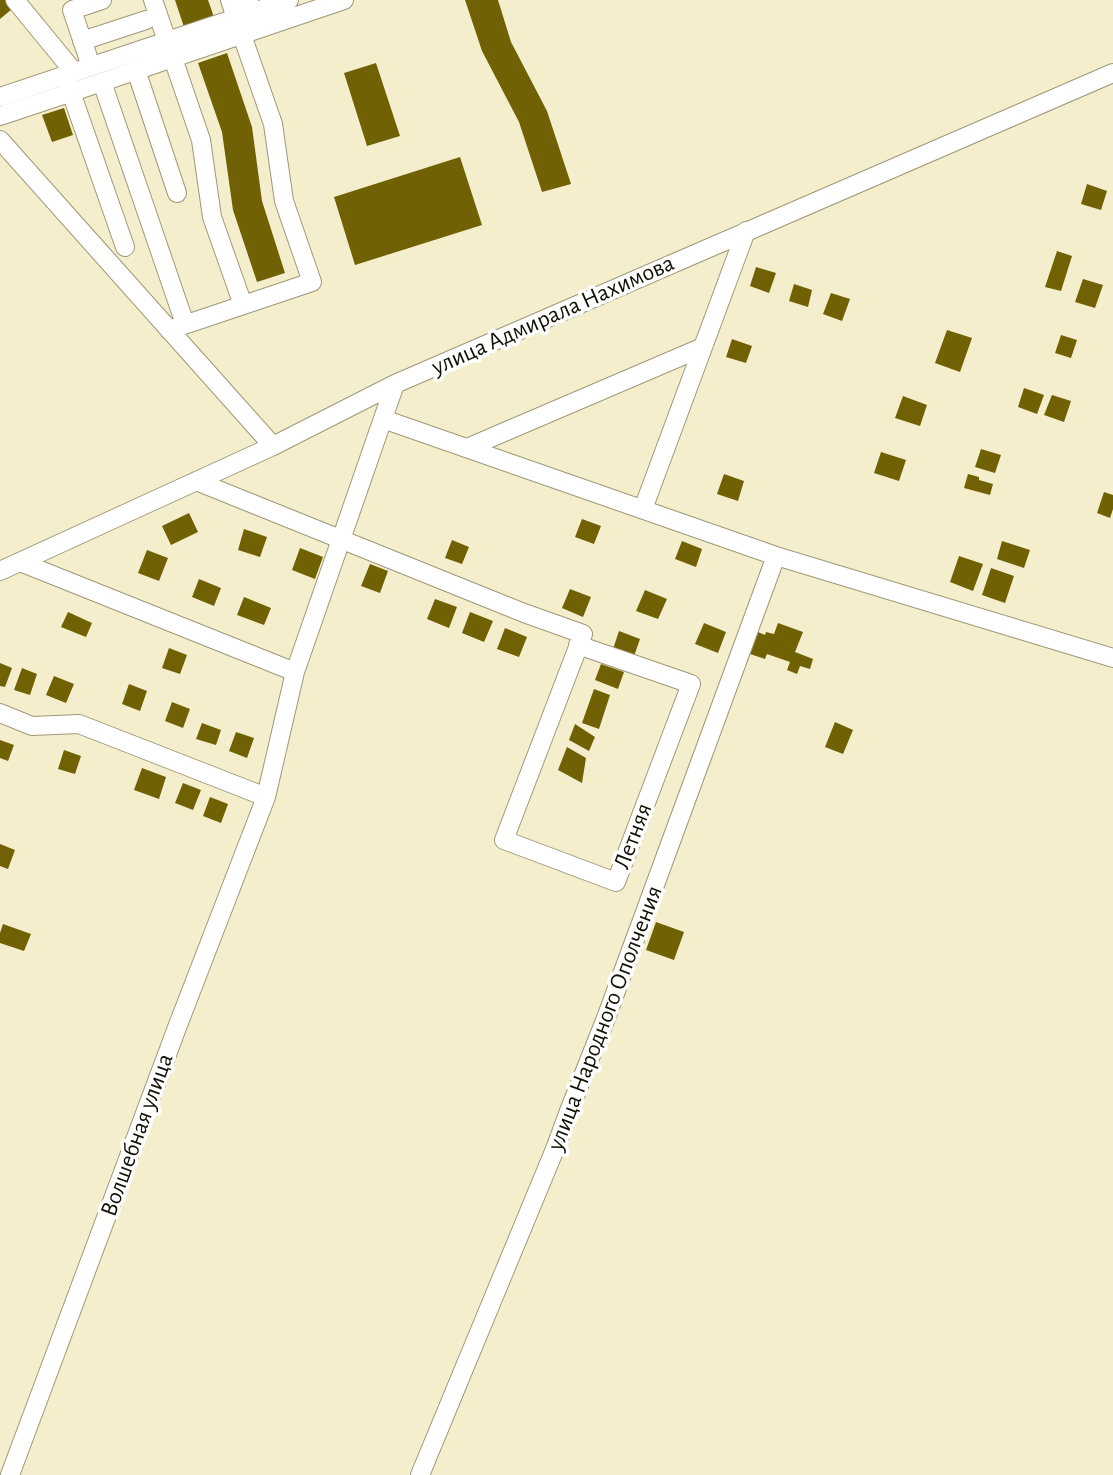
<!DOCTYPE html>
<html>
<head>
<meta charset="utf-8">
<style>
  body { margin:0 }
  canvas { display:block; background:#f5eecc }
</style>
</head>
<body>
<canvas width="1113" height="1475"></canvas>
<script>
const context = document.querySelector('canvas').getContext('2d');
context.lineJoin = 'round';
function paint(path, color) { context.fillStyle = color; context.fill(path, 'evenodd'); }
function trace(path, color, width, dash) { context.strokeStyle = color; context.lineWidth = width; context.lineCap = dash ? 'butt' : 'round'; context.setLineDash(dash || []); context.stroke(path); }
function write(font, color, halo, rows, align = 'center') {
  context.font = font + ' "Alegreya Sans",sans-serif'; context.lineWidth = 7; context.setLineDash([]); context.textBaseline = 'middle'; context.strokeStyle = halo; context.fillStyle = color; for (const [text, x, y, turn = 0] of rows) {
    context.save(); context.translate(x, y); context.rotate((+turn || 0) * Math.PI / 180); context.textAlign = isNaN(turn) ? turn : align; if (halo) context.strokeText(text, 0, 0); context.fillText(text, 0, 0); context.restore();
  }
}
paint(new Path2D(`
  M0 0H5L12 9 0 19Z
  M175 0H208L214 17 184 27Z
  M465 0H498L511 42 547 111 571 184 542 192 519 122 482 51Z
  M227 53 252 127 262 201 285 273 257 282 233 210 222 132 198 63Z
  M376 63 400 136 367 146 344 73Z
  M64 108 73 135 52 142 42 115Z
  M460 157 482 225 355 265 334 197Z
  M1087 184 1107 191 1101 210 1081 204Z
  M1057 251 1072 256 1061 291 1045 287Z
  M756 267 776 273 769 293 750 286Z
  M1083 279 1103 285 1095 308 1075 302Z
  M794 284 812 290 808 307 789 301Z
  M831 293 850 299 842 321 823 314Z
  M947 330 972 338 960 372 935 363Z
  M1061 335 1077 340 1071 358 1055 353Z
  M732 339 752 346 746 363 726 357Z
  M1024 388 1044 395 1037 414 1018 407Z
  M1052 395 1071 401 1064 422 1044 415Z
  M903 396 927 405 920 426 895 418Z
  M981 449 1001 455 995 473 975 467Z
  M881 452 906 460 899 481 874 473Z
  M724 474 744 481 738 501 717 494Z
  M968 474 979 477V480L993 484 990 495 964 488Z
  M1104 492 1113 495V509L1110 518 1097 513Z
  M189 513 198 532 171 545 162 526Z
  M582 519 601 526 594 544 575 537Z
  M244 529 267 537 260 557 238 550Z
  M452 540 469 547 462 564 445 558Z
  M682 541 702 549 696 567 675 559Z
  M1002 541 1030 550 1024 568 997 559Z
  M300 548 323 557 315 579 292 570Z
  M147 550 168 558 159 581 138 573Z
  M959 556 983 564 973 591 950 582Z
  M370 564 388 571 380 593 361 586Z
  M991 568 1014 576 1005 603 982 595Z
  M199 579 221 588 214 606 192 597Z
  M570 589 591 597 583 617 562 608Z
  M645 590 667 599 658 619 636 611Z
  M244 597 271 608 264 625 237 615Z
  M435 599 457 607 449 628 427 619Z
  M68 612 92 623 86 637 61 627Z
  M470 612 493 621 484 642 462 633Z
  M704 623 726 632 718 653 695 644Z
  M778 623 803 632 795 652 813 659 810 669 800 666 797 674 787 670 790 662 767 654 765 659 750 654 758 632 765 635 766 632 774 634Z
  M505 628 527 637 519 657 497 649Z
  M619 631 640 639 633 659 612 652Z
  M169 648 187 655 180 674 162 668Z
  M0 663 12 668 5 687 0 686Z
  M601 664 624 672 618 689 595 680Z
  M22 668 37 674 30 695 14 690Z
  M54 676 74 684 66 703 46 695Z
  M129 684 147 691 140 711 122 704Z
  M594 689 610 695 599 729 582 723Z
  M172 702 190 709 183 728 165 721Z
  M835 722 853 730 843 754 825 747Z
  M202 723 221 730 216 745 196 739Z
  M575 724 595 737 589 751 569 740Z
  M236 732 254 738 247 758 229 751Z
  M0 740 14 745 8 761 0 758Z
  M567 747 586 758 582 783 558 770Z
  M64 750 81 756 75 774 58 769Z
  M142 768 166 777 159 799 134 790Z
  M183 783 201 790 193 810 175 803Z
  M210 797 228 804 221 823 203 816Z
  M0 844 15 850 8 869 0 866Z
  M656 922 684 932 674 960 646 950Z
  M3 924 31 934 24 951 0 943V933Z`), '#706104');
const minor = new Path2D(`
  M15 0 74 72
  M153 0 201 140 212 217 243 305
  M230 0 236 18 289 0
  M82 41 146 20
  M91 66 72 10 102 0
  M136 70 177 193
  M65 75 125 247
  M0 97 236 18 249 0
  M0 116 102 82
  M0 140 273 446
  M185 324 102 82 344 0
  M169 330 312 282 284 201 273 124 236 18
  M383 419 776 556 1113 658
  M467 448 703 347
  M196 481 524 613 583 634 504 840 616 882 691 684 578 645
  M643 509 746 231
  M20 562 295 672
  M0 571 273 446 395 384 1113 73
  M0 713 32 726 79 724 266 797
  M10 1475 178 1025 266 797 295 672 395 384
  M420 1475 555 1149 569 1111 606 1018 776 556`);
trace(minor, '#9e9878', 20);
trace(minor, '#fff', 18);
write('24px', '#121005', '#fff', [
  ["улица Адмирала Нахимова",553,315,-24],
  ["Летняя",633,836,-69],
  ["улица Народного Ополчения",605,1018,-69],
  ["Волшебная улица",137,1135,-70]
]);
</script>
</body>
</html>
